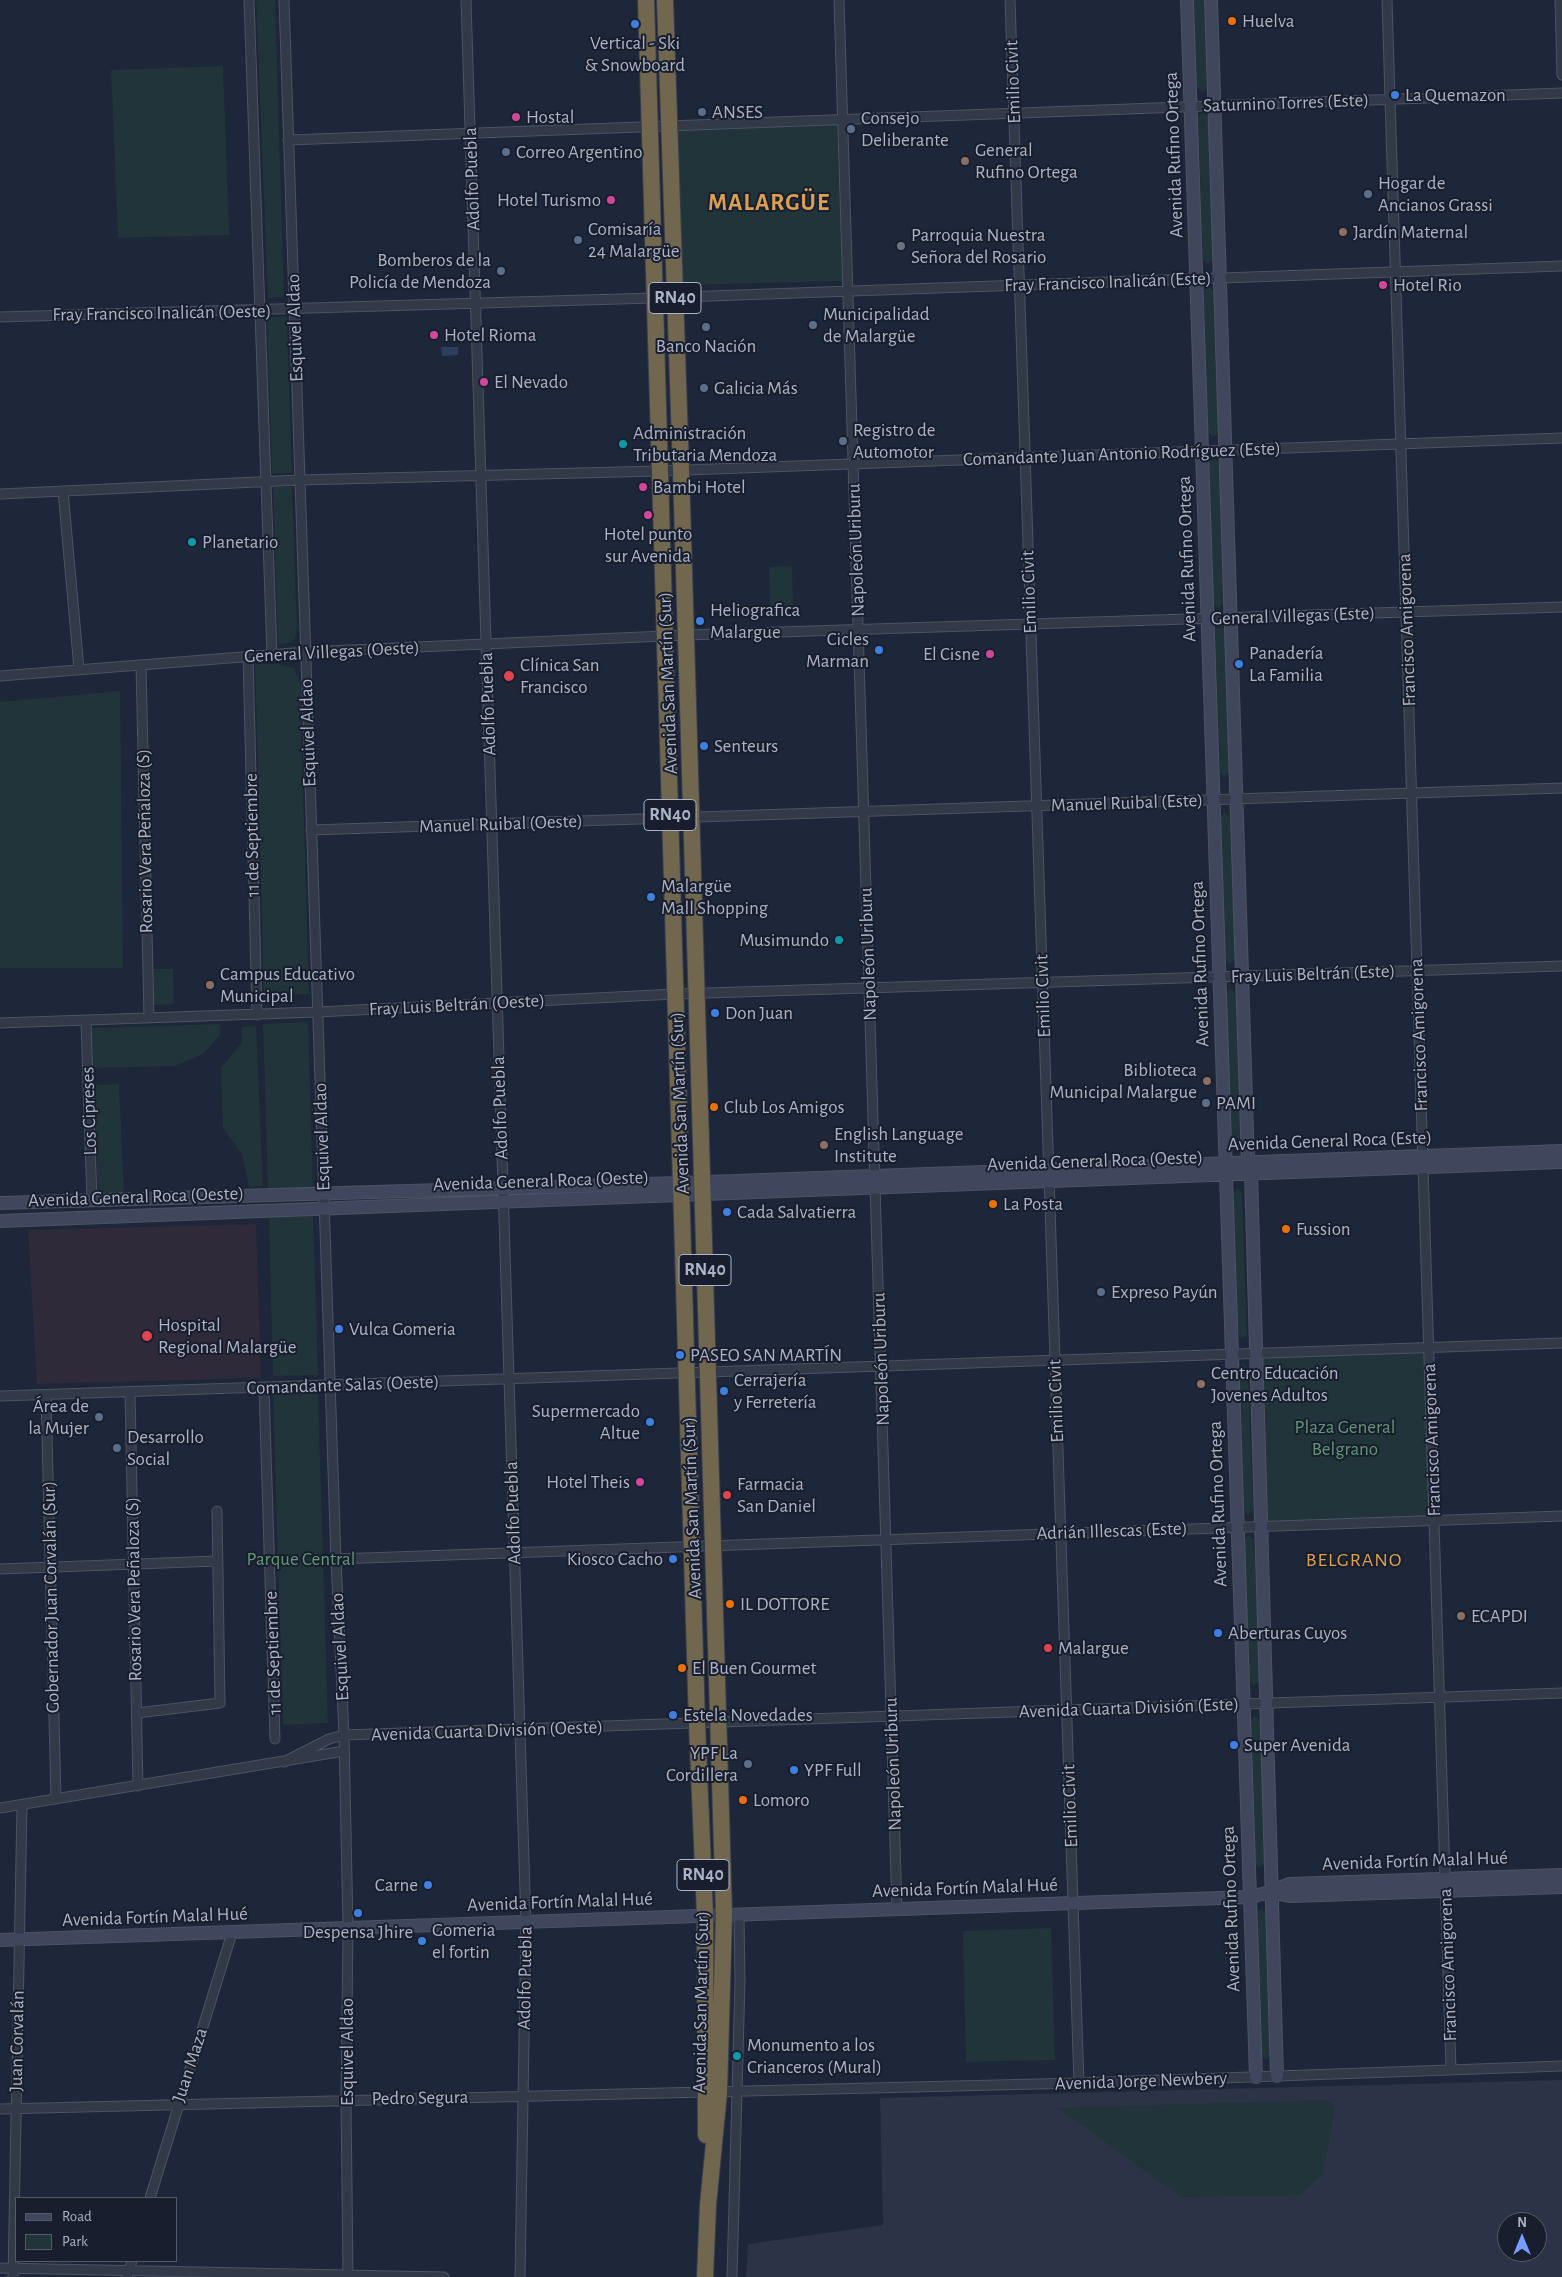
<!DOCTYPE html>
<html>
<head>
<meta charset="utf-8">
<style>
  body { margin:0 }
  #map { position:relative; width:1562px; height:2277px; overflow:hidden; background:#1e2639; font-family:"Alegreya Sans",sans-serif }
  canvas { display:block }
  .legend { position:absolute; left:15px; top:2197px; width:162px; height:65px; box-sizing:border-box; background:#181e2d; border:1px solid #535a6a; margin:0; padding:6px 9px; list-style:none; font-size:15px; color:#acb3c6 }
  .legend li { display:flex; align-items:center; gap:10px; height:25px }
  .legend b { width:25px; border:1px solid #535a6a }
  .north { position:absolute; left:1497px; top:2212px; width:50px; height:50px; box-sizing:border-box; background:#181e2d; border:1px solid #535a6a; border-radius:50%; rotate:0deg; font-size:14px; font-weight:700; line-height:20px; text-align:center; color:#acb3c6 }
  .north::after { content:''; display:block; margin:auto; width:18px; height:22px; background:#789bff; clip-path:polygon(50% 0,100% 100%,50% 72%,0 100%) }
</style>
</head>
<body>
<div id="map">
<canvas width="1562" height="2277"></canvas>
<ul class="legend">
<li><b style="height:6px;background:#40475c"></b>Road</li>
<li><b style="height:14px;background:#20343a"></b>Park</li>
</ul>
<div class="north">N</div>
</div>
<script>
const context = document.querySelector('canvas').getContext('2d');
context.lineJoin = 'round';
function paint(path, color) { context.fillStyle = color; context.fill(path, 'evenodd'); }
function trace(path, color, width, dash) { context.strokeStyle = color; context.lineWidth = width; context.lineCap = dash ? 'butt' : 'round'; context.setLineDash(dash || []); context.stroke(path); }
function write(font, color, halo, rows, align = 'center') {
  context.font = font + ' "Alegreya Sans",sans-serif'; context.lineWidth = 4; context.setLineDash([]); context.textBaseline = 'middle'; context.strokeStyle = halo; context.fillStyle = color; for (const [text, x, y, turn = 0] of rows) {
    context.save(); context.translate(x, y); context.rotate((+turn || 0) * Math.PI / 180); context.textAlign = isNaN(turn) ? turn : align; if (halo) context.strokeText(text, 0, 0); context.fillText(text, 0, 0); context.restore();
  }
}
paint(new Path2D(`
  M256 1224 261 1378 37 1384 28 1230Z`), '#2e2a3a');
paint(new Path2D(`
  M1562 2080V2277H746L748 2244 883 2225 880 2098ZM1507 2222H1537V2252H1507Z`), '#2c3346');
paint(new Path2D(`
  M256 0H275L284 297 268 298Z
  M1194 0H1204L1207 88 1202 92 1197 87Z
  M223 66 229 235 118 238 111 70Z
  M1203 112 1208 117 1213 259 1208 264 1203 259 1198 117Z
  M837 125 842 281 683 285 678 130Z
  M1209 286 1213 291 1218 433 1213 437 1208 432 1204 291Z
  M267 317H287L292 473H272Z
  M1214 458 1219 463 1223 604 1218 609 1214 604 1209 462Z
  M273 487H292L297 628 295 639 287 643 278 644Z
  M792 566 793 610 770 611 769 567Z
  M1220 625 1225 630 1229 772 1224 777 1220 772 1215 630Z
  M255 664H278L294 668 300 683 309 994 264 995Z
  M120 691 123 968H0V702Z
  M1225 812 1230 817 1235 959 1230 964 1225 959 1220 817Z
  M151 969H173L174 1004 153 1005Z
  M1231 989 1236 994 1241 1136 1236 1141 1231 1136 1226 994Z
  M308 1022 313 1187 268 1188 263 1024Z
  M220 1024V1035L203 1054 175 1066 93 1068 92 1028Z
  M256 1026 263 1186 249 1187 242 1154 223 1128 221 1068 242 1042V1027Z
  M119 1084 124 1193 98 1194 94 1085Z
  M1238 1188 1242 1193 1247 1335 1242 1339 1238 1334 1233 1193Z
  M313 1213 318 1375 273 1376 269 1214Z
  M1429 1348 1434 1520 1262 1527 1256 1355Z
  M1243 1363 1248 1368 1253 1510 1248 1515 1243 1510 1238 1368Z
  M318 1393 328 1723 283 1725 273 1394Z
  M1249 1535 1254 1540 1259 1681 1254 1686 1249 1681 1244 1540Z
  M1255 1716 1260 1721 1264 1863 1259 1868 1255 1863 1250 1721Z
  M1261 1909 1266 1914 1271 2055 1266 2060 1261 2055 1256 1913Z
  M1051 1928 1055 2060 966 2062 963 1931Z
  M1326 2100 1335 2106 1323 2174 1300 2195 1181 2197 1058 2108Z`), '#20343a');
paint(new Path2D(`
  M441 347H458V355L442 356Z`), '#2f3d5f');
const street = new Path2D(`
  M249 0 272 654
  M284 0 336 1559 344 1735 348 1928 346 2100 348 2275
  M466 0 526 1923 520 2277
  M839 0 897 1909
  M1010 0 1079 2083
  M1387 0 1451 2070
  M1560 0 1562 75
  M288 140 1562 93
  M0 317 654 298 1562 266
  M63 491 79 669
  M0 494 300 480 659 471 1562 438
  M248 656 257 1015
  M141 665 149 1018
  M0 676 306 652 686 635 1562 607
  M311 830 1562 788
  M86 1021 92 1201
  M0 1023 318 1012 675 994 1562 966
  M264 1388 275 1739
  M130 1392 138 1786
  M46 1395 56 1799
  M0 1396 1562 1343
  M336 1559 1562 1516
  M0 1569 218 1561
  M137 1713 220 1703 217 1511
  M284 1762 329 1739 344 1735 1562 1693
  M0 1808 344 1751
  M0 2109 1079 2083 1562 2066
  M150 2198 232 1933
  M0 2268 444 2277
  M13 2277 22 1805
  M127 2277 132 2261
  M732 2277 740 1981 739 1914`);
const secondary = new Path2D(`
  M1187 0 1256 2077
  M1211 0 1248 1163 1251 1173 1277 2076
  M0 1203 681 1183 1562 1151
  M0 1221C521 1201 1041 1181 1562 1162
  M1562 1875 1289 1884 1270 1892 1291 1896 1562 1887
  M0 1940 1250 1897 1270 1892`);
const highway = new Path2D(`
  M646 0 697 1724 705 1915 706 2135
  M665 0 681 470 724 1914 719 2092 708 2205 705 2277`);
trace(street, '#4d5364', 11);
trace(secondary, '#4d5364', 14);
trace(highway, '#3a4050', 18);
trace(street, '#323949', 9);
trace(secondary, '#40475c', 12);
trace(highway, '#70674e', 16);
for (const [x, y, r, color] of [
  [1232,21,5,"#e8710a"],
  [635,24,5,"#3f7fe0"],
  [1395,95,5,"#3f7fe0"],
  [702,112,5,"#5c6f8a"],
  [516,117,5,"#d1479c"],
  [851,129,5,"#5c6f8a"],
  [506,152,5,"#5c6f8a"],
  [965,161,5,"#8d6e63"],
  [1368,194,5,"#5c6f8a"],
  [611,200,5,"#d1479c"],
  [1343,232,5,"#8d6e63"],
  [578,240,5,"#5c6f8a"],
  [901,246,5,"#6b7280"],
  [501,271,5,"#5c6f8a"],
  [1383,285,5,"#d1479c"],
  [813,325,5,"#5c6f8a"],
  [706,327,5,"#5c6f8a"],
  [434,335,5,"#d1479c"],
  [484,382,5,"#d1479c"],
  [704,388,5,"#5c6f8a"],
  [843,441,5,"#5c6f8a"],
  [623,444,5,"#0f9aa8"],
  [643,487,5,"#d1479c"],
  [648,515,5,"#d1479c"],
  [192,542,5,"#0f9aa8"],
  [700,621,5,"#3f7fe0"],
  [879,650,5,"#3f7fe0"],
  [990,654,5,"#d1479c"],
  [1239,664,5,"#3f7fe0"],
  [509,676,6,"#e0444e"],
  [704,746,5,"#3f7fe0"],
  [651,897,5,"#3f7fe0"],
  [839,940,5,"#0f9aa8"],
  [210,985,5,"#8d6e63"],
  [715,1013,5,"#3f7fe0"],
  [1207,1081,5,"#8d6e63"],
  [1206,1103,5,"#5c6f8a"],
  [714,1107,5,"#e8710a"],
  [824,1145,5,"#8d6e63"],
  [993,1204,5,"#e8710a"],
  [727,1212,5,"#3f7fe0"],
  [1286,1229,5,"#e8710a"],
  [1101,1292,5,"#5c6f8a"],
  [339,1329,5,"#3f7fe0"],
  [147,1336,6,"#e0444e"],
  [680,1355,5,"#3f7fe0"],
  [1201,1384,5,"#8d6e63"],
  [724,1391,5,"#3f7fe0"],
  [99,1417,5,"#5c6f8a"],
  [650,1422,5,"#3f7fe0"],
  [117,1448,5,"#5c6f8a"],
  [640,1482,5,"#d1479c"],
  [727,1495,5,"#e0444e"],
  [673,1559,5,"#3f7fe0"],
  [730,1604,5,"#e8710a"],
  [1461,1616,5,"#8d6e63"],
  [1218,1633,5,"#3f7fe0"],
  [1048,1648,5,"#e0444e"],
  [682,1668,5,"#e8710a"],
  [673,1715,5,"#3f7fe0"],
  [1234,1745,5,"#3f7fe0"],
  [748,1764,5,"#5c6f8a"],
  [794,1770,5,"#3f7fe0"],
  [743,1800,5,"#e8710a"],
  [428,1885,5,"#3f7fe0"],
  [358,1913,5,"#3f7fe0"],
  [422,1941,5,"#3f7fe0"],
  [737,2056,5,"#0f9aa8"]
]) { const dot = new Path2D(); dot.arc(x, y, r, 0, 2 * Math.PI); context.fillStyle = color; context.fill(dot); trace(dot, '#181e2d', 2); }
for (const [x, y, w] of [
  [675,298,52],
  [670,815,52],
  [705,1270,52],
  [703,1875,52]
]) { const box = new Path2D(); box.roundRect(x - w / 2, y - 15.5, w, 31, 4); context.fillStyle = '#181e2d'; context.fill(box); trace(box, '#acb3c6', 1); }
write('bold 18px', '#acb3c6', null, [
  ["RN40",675,298],
  ["RN40",670,815],
  ["RN40",705,1270],
  ["RN40",703,1875]
]);
write('19px', '#acb3c6', '#181e2d', [
  ["Huelva",1242,21],
  ["Vertical - Ski",635,43,"center"],
  ["& Snowboard",635,65,"center"],
  ["La Quemazon",1405,95],
  ["ANSES",712,112],
  ["Hostal",526,117],
  ["Consejo",861,118],
  ["Deliberante",861,140],
  ["General",975,150],
  ["Rufino Ortega",975,172],
  ["Correo Argentino",516,152],
  ["Hogar de",1378,183],
  ["Ancianos Grassi",1378,205],
  ["Hotel Turismo",601,200,"right"],
  ["Comisaría",588,229],
  ["24 Malargüe",588,251],
  ["Jardín Maternal",1353,232],
  ["Parroquia Nuestra",911,235],
  ["Señora del Rosario",911,257],
  ["Bomberos de la",491,260,"right"],
  ["Policía de Mendoza",491,282,"right"],
  ["Hotel Rio",1393,285],
  ["Municipalidad",823,314],
  ["de Malargüe",823,336],
  ["Hotel Rioma",444,335],
  ["Banco Nación",706,346,"center"],
  ["El Nevado",494,382],
  ["Galicia Más",714,388],
  ["Registro de",853,430],
  ["Automotor",853,452],
  ["Administración",633,433],
  ["Tributaria Mendoza",633,455],
  ["Bambi Hotel",653,487],
  ["Hotel punto",648,534,"center"],
  ["sur Avenida",648,556,"center"],
  ["Planetario",202,542],
  ["Heliografica",710,610],
  ["Malargue",710,632],
  ["Cicles",869,639,"right"],
  ["Marman",869,661,"right"],
  ["Panadería",1249,653],
  ["La Familia",1249,675],
  ["El Cisne",980,654,"right"],
  ["Clínica San",520,665],
  ["Francisco",520,687],
  ["Senteurs",714,746],
  ["Malargüe",661,886],
  ["Mall Shopping",661,908],
  ["Musimundo",829,940,"right"],
  ["Campus Educativo",220,974],
  ["Municipal",220,996],
  ["Don Juan",725,1013],
  ["Biblioteca",1197,1070,"right"],
  ["Municipal Malargue",1197,1092,"right"],
  ["PAMI",1216,1103],
  ["Club Los Amigos",724,1107],
  ["English Language",834,1134],
  ["Institute",834,1156],
  ["La Posta",1003,1204],
  ["Cada Salvatierra",737,1212],
  ["Fussion",1296,1229],
  ["Expreso Payún",1111,1292],
  ["Hospital",158,1325],
  ["Regional Malargüe",158,1347],
  ["Vulca Gomeria",349,1329],
  ["PASEO SAN MARTÍN",690,1355],
  ["Centro Educación",1211,1373],
  ["Jovenes Adultos",1211,1395],
  ["Cerrajería",734,1380],
  ["y Ferretería",734,1402],
  ["Área de",89,1406,"right"],
  ["la Mujer",89,1428,"right"],
  ["Supermercado",640,1411,"right"],
  ["Altue",640,1433,"right"],
  ["Desarrollo",127,1437],
  ["Social",127,1459],
  ["Hotel Theis",630,1482,"right"],
  ["Farmacia",737,1484],
  ["San Daniel",737,1506],
  ["Kiosco Cacho",663,1559,"right"],
  ["IL DOTTORE",740,1604],
  ["ECAPDI",1471,1616],
  ["Aberturas Cuyos",1228,1633],
  ["Malargue",1058,1648],
  ["El Buen Gourmet",692,1668],
  ["Estela Novedades",683,1715],
  ["Super Avenida",1244,1745],
  ["YPF La",738,1753,"right"],
  ["Cordillera",738,1775,"right"],
  ["YPF Full",804,1770],
  ["Lomoro",753,1800],
  ["Carne",418,1885,"right"],
  ["Gomeria",432,1930],
  ["el fortin",432,1952],
  ["Despensa Jhire",358,1932,"center"],
  ["Monumento a los",747,2045],
  ["Crianceros (Mural)",747,2067]
], 'left');
write('19px', '#acb3c6', '#181e2d', [
  ["Emilio Civit",1013,82,-92],
  ["Saturnino Torres (Este)",1286,103,-2],
  ["Avenida Rufino Ortega",1174,155,-92],
  ["Adolfo Puebla",472,179,-92],
  ["Fray Francisco Inalicán (Este)",1108,282,-2],
  ["Fray Francisco Inalicán (Oeste)",162,313,-1],
  ["Esquivel Aldao",295,328,-92],
  ["Comandante Juan Antonio Rodríguez (Este)",1122,454,-2],
  ["Napoleón Uriburu",856,550,-92],
  ["Avenida Rufino Ortega",1187,559,-92],
  ["Emilio Civit",1029,592,-92],
  ["General Villegas (Este)",1293,616,-2],
  ["Francisco Amigorena",1407,630,-92],
  ["General Villegas (Oeste)",332,652,-3],
  ["Avenida San Martín (Sur)",668,683,-92],
  ["Adolfo Puebla",488,704,-92],
  ["Esquivel Aldao",308,733,-92],
  ["Manuel Ruibal (Este)",1127,803,-2],
  ["Manuel Ruibal (Oeste)",501,824,-2],
  ["11 de Septiembre",252,835,-91],
  ["Rosario Vera Peñaloza (S)",145,841,-91],
  ["Napoleón Uriburu",868,954,-92],
  ["Avenida Rufino Ortega",1200,964,-92],
  ["Fray Luis Beltrán (Este)",1313,974,-2],
  ["Emilio Civit",1043,996,-92],
  ["Fray Luis Beltrán (Oeste)",457,1005,-3],
  ["Francisco Amigorena",1419,1035,-92],
  ["Avenida San Martín (Sur)",680,1103,-92],
  ["Adolfo Puebla",500,1108,-92],
  ["Los Cipreses",89,1111,-92],
  ["Esquivel Aldao",322,1137,-92],
  ["Avenida General Roca (Este)",1330,1141,-2],
  ["Avenida General Roca (Oeste)",1095,1161,-2],
  ["Avenida General Roca (Oeste)",541,1181,-2],
  ["Avenida General Roca (Oeste)",136,1197,-2],
  ["Napoleón Uriburu",881,1359,-92],
  ["Comandante Salas (Oeste)",343,1385,-2],
  ["Emilio Civit",1056,1401,-92],
  ["Francisco Amigorena",1432,1440,-92],
  ["Avenida Rufino Ortega",1218,1504,-92],
  ["Avenida San Martín (Sur)",692,1508,-92],
  ["Adolfo Puebla",513,1513,-92],
  ["Adrián Illescas (Este)",1112,1531,-2],
  ["Rosario Vera Peñaloza (S)",134,1589,-91],
  ["Gobernador Juan Corvalán (Sur)",51,1597,-91],
  ["Esquivel Aldao",340,1647,-93],
  ["11 de Septiembre",273,1653,-92],
  ["Avenida Cuarta División (Este)",1129,1708,-2],
  ["Avenida Cuarta División (Oeste)",487,1731,-2],
  ["Napoleón Uriburu",893,1764,-92],
  ["Emilio Civit",1070,1806,-92],
  ["Avenida Fortín Malal Hué",1415,1861,-2],
  ["Avenida Fortín Malal Hué",965,1888,-2],
  ["Avenida Fortín Malal Hué",560,1902,-2],
  ["Avenida Rufino Ortega",1231,1909,-92],
  ["Avenida Fortín Malal Hué",155,1917,-2],
  ["Francisco Amigorena",1448,1965,-92],
  ["Adolfo Puebla",525,1978,-89],
  ["Avenida San Martín (Sur)",701,2002,-89],
  ["Juan Corvalán",17,2041,-89],
  ["Esquivel Aldao",347,2052,-90],
  ["Juan Maza",190,2065,-72],
  ["Avenida Jorge Newbery",1141,2081,-2],
  ["Pedro Segura",420,2098,-1]
]);
write('19px', '#629875', '#181e2d', [
  ["Plaza General",1345,1427],
  ["Belgrano",1345,1449],
  ["Parque Central",301,1559]
]);
context.letterSpacing = '1px';
write('20px', '#db9f52', '#181e2d', [
  ["BELGRANO",1354,1560]
]);
context.letterSpacing = '0px';
context.letterSpacing = '1px';
write('bold 24px', '#db9f52', '#181e2d', [
  ["MALARGÜE",769,203]
]);
context.letterSpacing = '0px';
</script>
</body>
</html>
